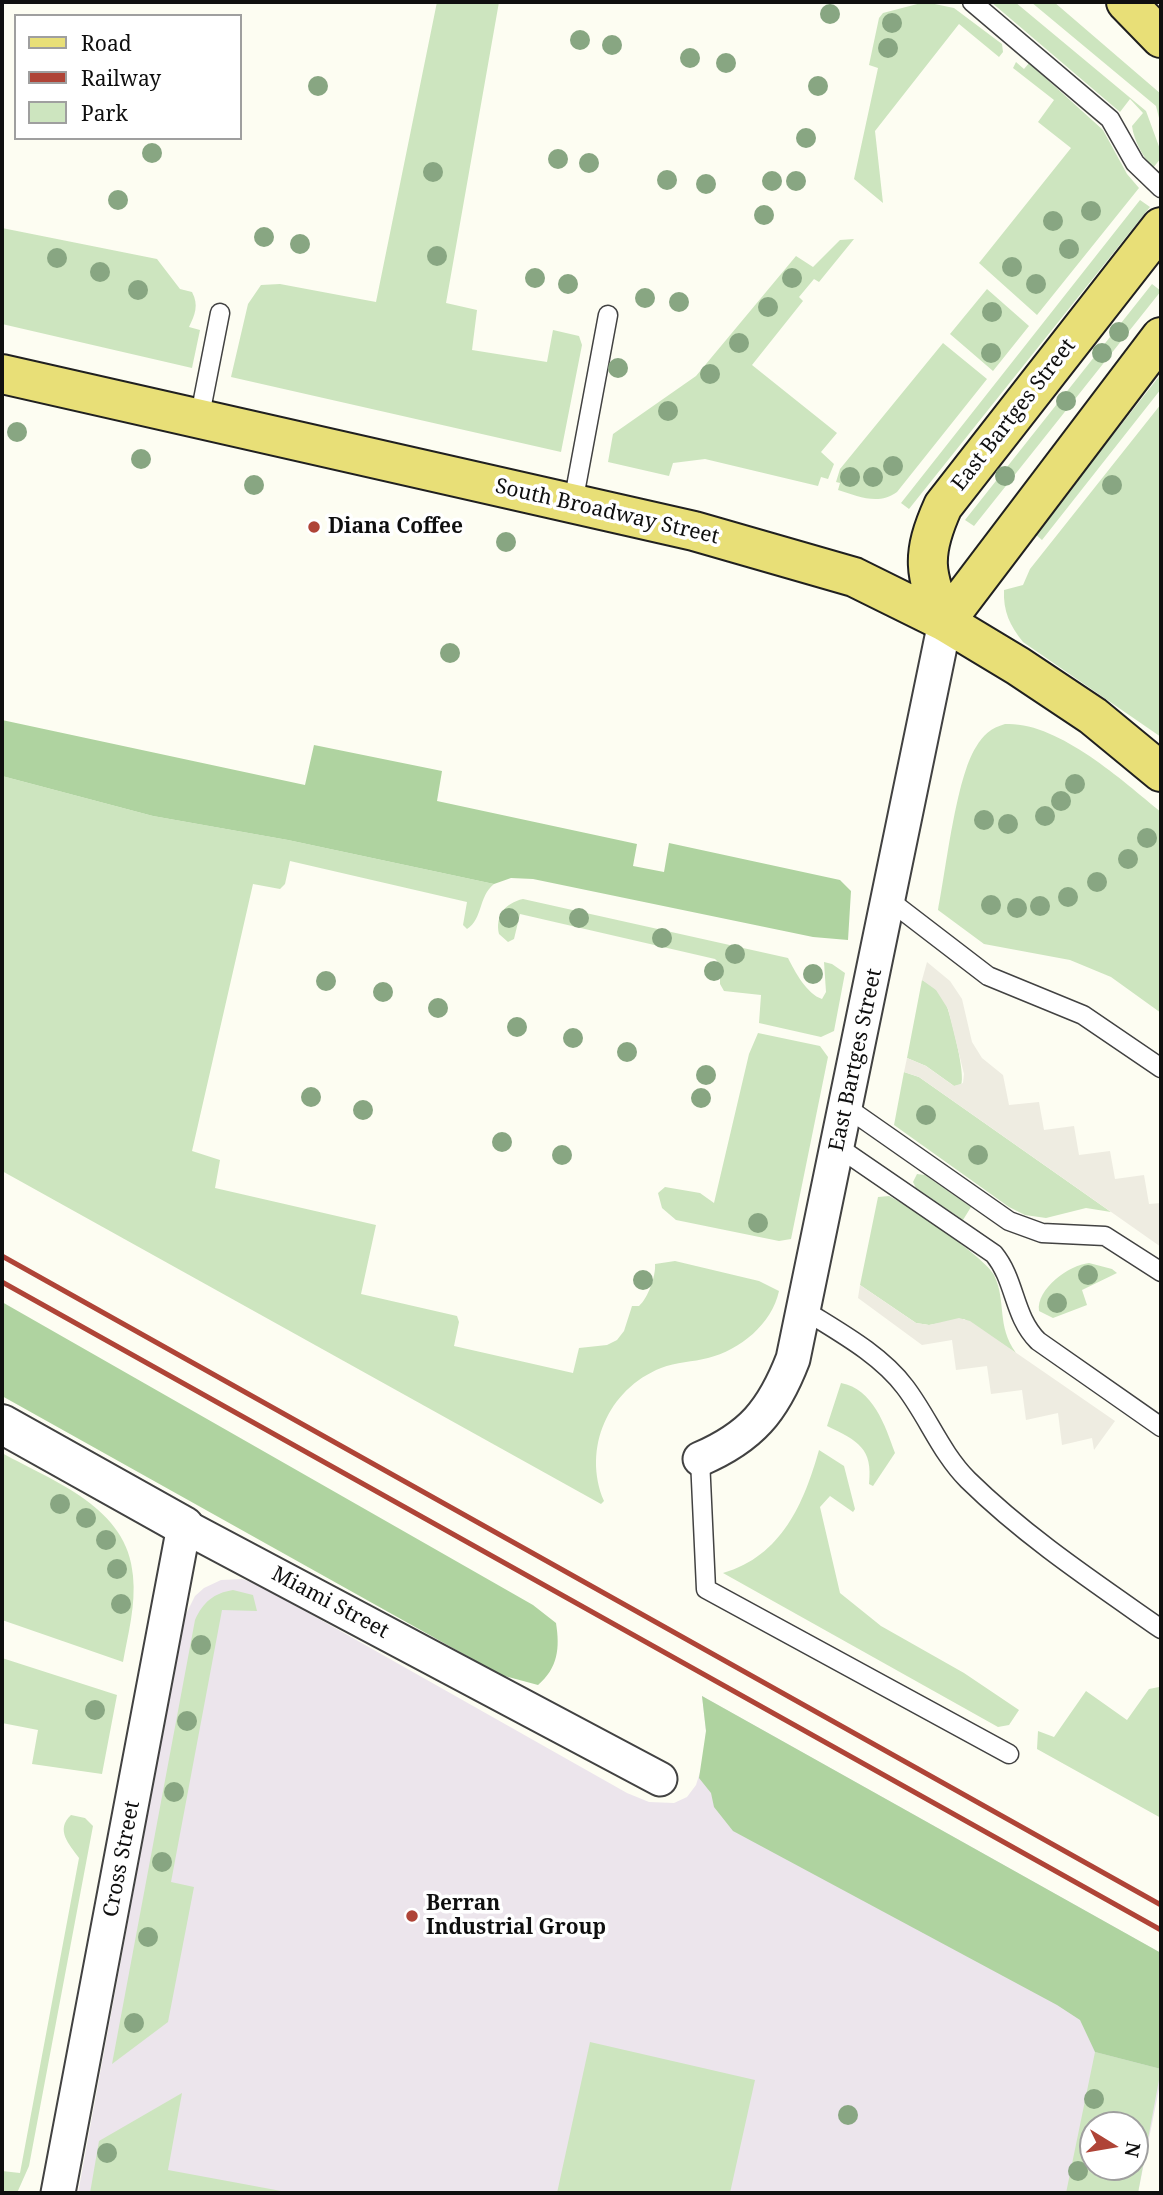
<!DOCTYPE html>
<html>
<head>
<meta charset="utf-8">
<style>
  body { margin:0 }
  #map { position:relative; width:1163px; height:2195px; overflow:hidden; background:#fdfdf2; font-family:"Noto Serif",serif }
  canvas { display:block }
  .frame { position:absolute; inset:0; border:4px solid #0f0f0f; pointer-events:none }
  .legend { position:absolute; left:14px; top:14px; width:228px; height:126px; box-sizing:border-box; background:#fff; border:2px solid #9f9f9f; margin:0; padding:9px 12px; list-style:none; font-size:21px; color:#0f0f0f }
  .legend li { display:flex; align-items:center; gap:14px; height:35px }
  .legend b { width:35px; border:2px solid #9f9f9f }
  .north { position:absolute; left:1079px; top:2111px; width:70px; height:70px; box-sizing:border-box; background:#fff; border:2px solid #9f9f9f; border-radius:50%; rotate:101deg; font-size:19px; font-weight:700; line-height:28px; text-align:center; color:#0f0f0f }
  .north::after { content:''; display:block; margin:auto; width:24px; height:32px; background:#af4437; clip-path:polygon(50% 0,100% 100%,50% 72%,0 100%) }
</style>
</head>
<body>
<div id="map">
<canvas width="1163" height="2195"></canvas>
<div class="frame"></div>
<ul class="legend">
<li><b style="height:9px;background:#e8df77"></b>Road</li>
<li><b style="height:9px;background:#af4437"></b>Railway</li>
<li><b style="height:19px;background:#cde5bf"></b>Park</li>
</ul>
<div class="north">N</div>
</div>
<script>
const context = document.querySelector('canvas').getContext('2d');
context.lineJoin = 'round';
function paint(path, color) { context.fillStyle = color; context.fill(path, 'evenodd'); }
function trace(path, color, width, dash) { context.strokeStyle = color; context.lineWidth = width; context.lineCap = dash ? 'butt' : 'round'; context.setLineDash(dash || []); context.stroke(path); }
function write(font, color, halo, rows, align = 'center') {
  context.font = font + ' "Noto Serif",serif'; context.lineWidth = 7; context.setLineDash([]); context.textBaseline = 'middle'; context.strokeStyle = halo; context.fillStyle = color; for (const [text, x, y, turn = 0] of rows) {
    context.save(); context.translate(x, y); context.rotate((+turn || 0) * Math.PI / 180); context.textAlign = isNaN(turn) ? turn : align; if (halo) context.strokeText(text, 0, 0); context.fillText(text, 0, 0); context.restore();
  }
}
paint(new Path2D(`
  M242 1579 259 1585 627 1793 649 1802 674 1803 687 1797 696 1785 703 1763 706 1731 702 1696 1161 1953V2079L1138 2193H78L184 1618 195 1596 204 1588 221 1580ZM1093 2125H1135V2167H1093Z`), '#ece5ec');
paint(new Path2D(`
  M437 2H499L446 303 477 310 472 350 547 362 553 330 579 336 582 345 561 452 231 377 248 304 261 285 280 284 376 302Z
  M925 2 954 8 1002 44 1003 52 999 57 959 24 875 131 883 203 854 179 878 68 869 65 879 18 883 13Z
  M991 2H1015L1146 111 1161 152V158L1153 168C1143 157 1134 141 1132 126L1143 113 1130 99 1120 112Z
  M1031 2H1054L1161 94V126L1156 106Z
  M1016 62 1024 69 1029 63 1103 130 1127 174 1139 188 1037 315 979 263 1071 148 1038 122 1054 100 1013 68Z
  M1140 200 1150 207 909 509 901 503Z
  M2 228 157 259 180 289 192 292C199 305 195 315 189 327L200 330 192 368 2 324Z
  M854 239 819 282 814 279 799 297 803 301 752 365 837 433 821 452 834 464 828 479 821 477 818 486 705 459 673 463 669 476 608 462 613 434 696 376 796 256 813 267 840 240Z
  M1152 284 1161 291 974 526 965 520Z
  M987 289 1029 326 993 371 950 334Z
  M943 343 987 379 897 492C878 506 858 496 838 490L840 483 836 482 840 469Z
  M1161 374V389L1042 540 1035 534Z
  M1161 404V737L1023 642C1010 626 1003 611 1004 590L1023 585 1030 569Z
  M1005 724C1057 721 1122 780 1161 812V1013L1111 977 1070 960 984 944 938 910C946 870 956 778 976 747 983 735 991 728 1005 724Z
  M2 776 153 816 288 840 494 884C478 897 483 919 467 929L463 925 467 902 290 861 285 884 280 889 253 884 192 1151 220 1160 215 1188 376 1225 361 1294 457 1316 459 1322 454 1346 573 1373 579 1348 607 1345 617 1340 624 1331 632 1306H639C648 1298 656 1276 655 1264L675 1261 759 1281 779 1291C772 1324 740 1350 708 1358 693 1362 676 1362 661 1368 608 1389 582 1449 604 1501L601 1504 2 1171Z
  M523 899 788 958C795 972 807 994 822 999L826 992 824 962 832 964 845 973 834 1031 821 1037 759 1023 761 995 724 991 720 984V964L715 959 520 914 514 939 508 942 499 934C495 916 505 903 523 899Z
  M922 980C933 985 941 993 946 1004 951 1016 966 1075 961 1085L954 1086 926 1066 907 1058Z
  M758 1033 820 1046 828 1057 791 1239 779 1241 676 1220 662 1208 658 1193 665 1187 700 1193 714 1203 749 1054Z
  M904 1072 919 1077 1111 1212 1086 1208 1046 1218 1025 1215 1009 1207 894 1125Z
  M917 1174 925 1175 971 1207 963 1220 916 1188 913 1182Z
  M889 1196C908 1205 986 1258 994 1275 1007 1302 996 1325 1016 1353L964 1319 929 1325 916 1323 860 1285 878 1197Z
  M1089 1263 1112 1269 1117 1273 1082 1290 1087 1305 1053 1318 1039 1311C1036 1289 1069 1265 1089 1263Z
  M841 1383C873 1389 885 1425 895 1453L873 1486 869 1484C873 1448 858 1441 827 1426Z
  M819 1450 844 1466 855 1509 853 1512 830 1496 820 1507 840 1593 881 1626 964 1673 1019 1710 1009 1725 998 1727 723 1573C782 1556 804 1503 819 1450Z
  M2 1453C54 1482 128 1507 133 1576 136 1605 128 1634 123 1662L2 1620Z
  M233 1590 253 1595 257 1611 222 1610 171 1882 194 1887 168 2022 112 2064 195 1620C203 1602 214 1593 233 1590Z
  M2 1658 117 1695 102 1774 32 1764 38 1730 2 1723Z
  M1159 1687 1161 1688V1818L1037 1749 1038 1731 1054 1737 1086 1691 1127 1720 1149 1689Z
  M71 1815 85 1818 93 1826 29 2166 17 2193H2V2171L20 2173 79 1858C69 1844 55 1830 71 1815Z
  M590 2042 755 2080 730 2193H557Z
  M1095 2052 1161 2069 1138 2193H1066ZM1093 2125H1135V2167H1093Z
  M182 2093 168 2170 292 2193H90L99 2141Z`), '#cde5bf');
paint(new Path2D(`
  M2 720 305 785 314 745 442 771 437 801 637 844 633 866 664 872 669 843 840 880 851 891 848 940 813 937 533 879 511 878 494 884 288 840 153 816 2 776Z
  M2 1302 533 1605 556 1623C560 1648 558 1668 538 1685L501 1675 2 1396Z
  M702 1696 1161 1953V2069L1095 2052 1080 2020 1057 2005 733 1831 714 1807 711 1793 699 1778 706 1731Z`), '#afd3a0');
paint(new Path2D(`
  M927 962 950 981 962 999 972 1042 982 1058 1003 1075 1009 1105 1039 1102 1044 1130 1074 1126 1079 1155 1110 1151 1115 1179 1144 1175 1149 1204 1161 1203V1247L919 1077 904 1072 907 1058 926 1066 954 1086 963 1083 964 1074 948 1009 936 990 922 980Z
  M860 1285 916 1323 929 1325 959 1318 970 1321 1115 1421 1094 1450 1092 1438 1062 1445 1058 1413 1026 1420 1022 1390 991 1394 987 1366 956 1370 952 1340 922 1345 858 1298Z`), '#eeece1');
const service = new Path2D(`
  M972 2 1110 119 1135 163 1161 188
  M199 420 220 313
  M573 503 608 315
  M889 900 988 976 1083 1015 1161 1068
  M846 1107 1009 1221 1042 1233 1105 1236 1161 1272
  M838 1147 994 1254C1016 1281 1013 1316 1038 1341L1161 1427
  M804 1310C839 1332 880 1354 905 1387 928 1417 941 1453 968 1480 1026 1537 1094 1582 1161 1629
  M700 1459 706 1589 1009 1754`);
const minor = new Path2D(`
  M700 1459C751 1437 773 1411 793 1359L945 622
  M58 2193 184 1526 660 1779`);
const tertiary = new Path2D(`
  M2 1424 184 1526`);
const primary = new Path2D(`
  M1126 2 1161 38
  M2 374 694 531 854 577 945 622 1018 666 1093 716 1161 772
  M945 622C924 574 921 555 943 506L1161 227
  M945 622 1161 337`);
trace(service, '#424242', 21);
trace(minor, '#424242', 37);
trace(tertiary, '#424242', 42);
trace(primary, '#202020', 42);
trace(service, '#fff', 18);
trace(minor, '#fff', 33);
trace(tertiary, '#fff', 38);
trace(primary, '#e8df77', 38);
trace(new Path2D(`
  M2 1256 1161 1905
  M2 1282 1161 1930`), '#af4437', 5);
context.fillStyle = '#88a682';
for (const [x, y] of [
  [830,14],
  [892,23],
  [580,40],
  [612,45],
  [888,48],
  [690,58],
  [726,63],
  [318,86],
  [818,86],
  [806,138],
  [152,153],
  [558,159],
  [589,163],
  [433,172],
  [667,180],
  [772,181],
  [796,181],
  [706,184],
  [118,200],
  [1091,211],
  [764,215],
  [1053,221],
  [264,237],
  [300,244],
  [1069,249],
  [437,256],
  [57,258],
  [1012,267],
  [100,272],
  [535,278],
  [792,278],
  [568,284],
  [1036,284],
  [138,290],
  [645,298],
  [679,302],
  [768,307],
  [992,312],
  [1119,332],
  [739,343],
  [991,353],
  [1102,353],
  [618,368],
  [710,374],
  [1066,401],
  [668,411],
  [17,432],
  [141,459],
  [893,466],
  [1005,476],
  [850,477],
  [873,477],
  [254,485],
  [1112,485],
  [437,526],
  [506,542],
  [450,653],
  [1075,784],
  [1061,801],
  [1045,816],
  [984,820],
  [1008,824],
  [1147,838],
  [1128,859],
  [1097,882],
  [1068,897],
  [991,905],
  [1040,906],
  [1017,908],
  [509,918],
  [579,918],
  [662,938],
  [735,954],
  [714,971],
  [813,974],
  [326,981],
  [383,992],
  [438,1008],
  [517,1027],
  [573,1038],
  [627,1052],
  [706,1075],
  [311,1097],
  [701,1098],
  [363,1110],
  [926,1115],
  [502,1142],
  [562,1155],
  [978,1155],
  [758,1223],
  [1088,1275],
  [643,1280],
  [1057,1303],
  [60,1504],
  [86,1518],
  [106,1540],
  [117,1569],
  [121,1604],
  [201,1645],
  [95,1710],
  [187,1721],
  [174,1792],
  [162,1862],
  [148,1937],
  [134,2023],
  [1094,2099],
  [848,2115],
  [107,2153],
  [1078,2171]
]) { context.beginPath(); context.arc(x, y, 10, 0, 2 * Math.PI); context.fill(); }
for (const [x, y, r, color] of [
  [314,527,7,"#af4437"],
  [412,1916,7,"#af4437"]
]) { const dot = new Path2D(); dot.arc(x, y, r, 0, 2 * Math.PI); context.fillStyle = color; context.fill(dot); trace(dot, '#fff', 2.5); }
write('21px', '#0f0f0f', '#fff', [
  ["East Bartges Street",1014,415,-52],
  ["South Broadway Street",607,512,13],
  ["East Bartges Street",856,1060,-78],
  ["Miami Street",330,1603,28],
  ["Cross Street",122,1859,-79]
]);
write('bold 21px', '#0f0f0f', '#fff', [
  ["Diana Coffee",328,527],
  ["Berran",426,1904],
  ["Industrial Group",426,1928]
], 'left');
</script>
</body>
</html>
